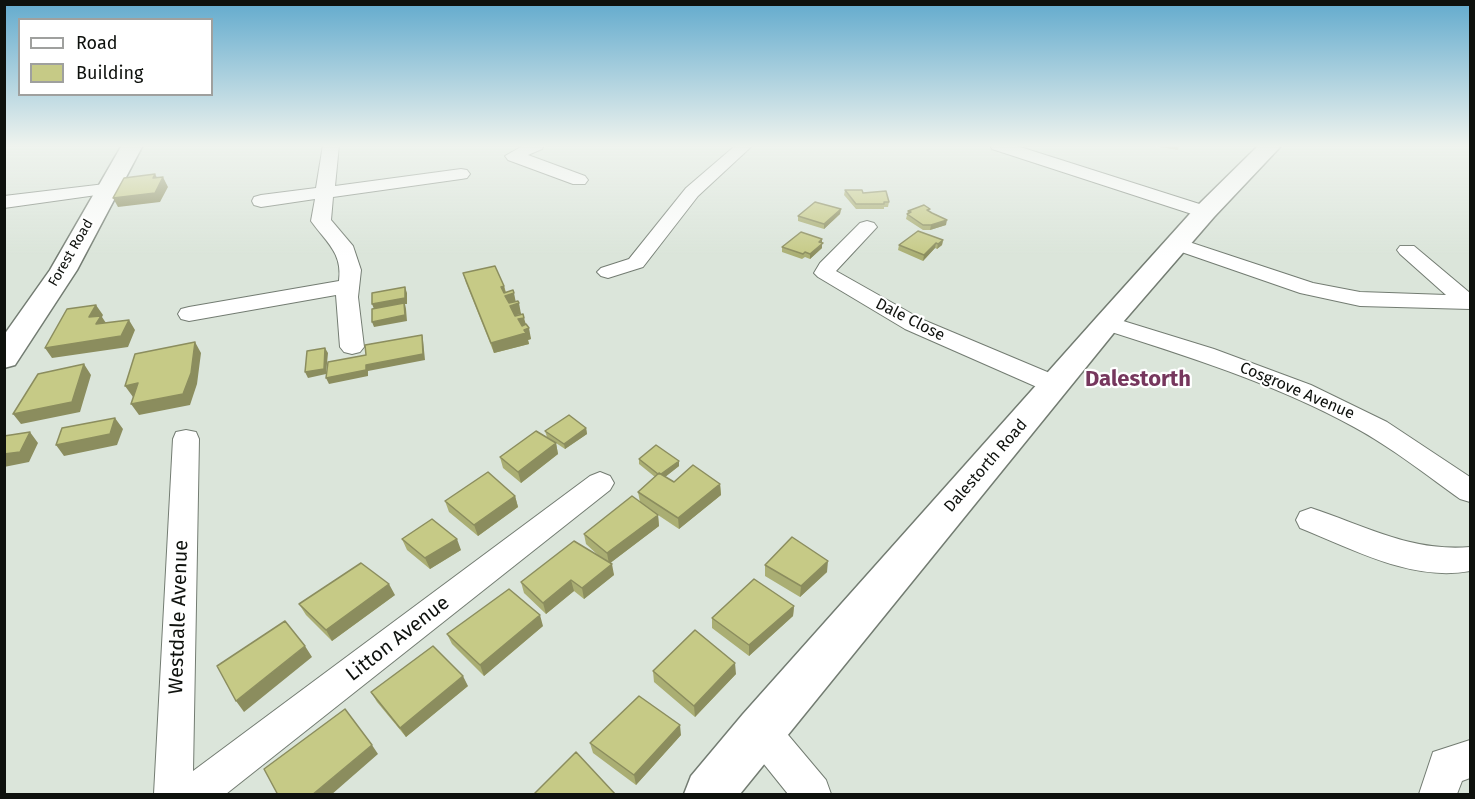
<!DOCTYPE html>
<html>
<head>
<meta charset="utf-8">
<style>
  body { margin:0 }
  #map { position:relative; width:1475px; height:799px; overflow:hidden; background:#dbe5da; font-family:"Fira Sans",sans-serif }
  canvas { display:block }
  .frame { position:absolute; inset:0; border:6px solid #0e110d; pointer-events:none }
  .legend { position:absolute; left:18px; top:18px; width:195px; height:78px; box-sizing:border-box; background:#fff; border:2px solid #9fa09e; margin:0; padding:8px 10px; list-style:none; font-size:18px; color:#0e110d }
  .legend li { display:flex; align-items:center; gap:12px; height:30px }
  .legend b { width:30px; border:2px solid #9fa09e }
</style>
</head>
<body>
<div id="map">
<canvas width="1475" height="799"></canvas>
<div class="frame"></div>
<ul class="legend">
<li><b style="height:8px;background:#fff"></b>Road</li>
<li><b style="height:16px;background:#c6ca86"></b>Building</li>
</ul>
</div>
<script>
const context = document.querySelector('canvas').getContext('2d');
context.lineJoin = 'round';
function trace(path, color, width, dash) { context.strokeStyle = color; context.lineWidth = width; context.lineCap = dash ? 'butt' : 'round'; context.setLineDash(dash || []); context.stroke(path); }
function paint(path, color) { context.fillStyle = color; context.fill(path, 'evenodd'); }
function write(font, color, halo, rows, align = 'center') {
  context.font = font + ' "Fira Sans",sans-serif'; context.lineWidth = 4.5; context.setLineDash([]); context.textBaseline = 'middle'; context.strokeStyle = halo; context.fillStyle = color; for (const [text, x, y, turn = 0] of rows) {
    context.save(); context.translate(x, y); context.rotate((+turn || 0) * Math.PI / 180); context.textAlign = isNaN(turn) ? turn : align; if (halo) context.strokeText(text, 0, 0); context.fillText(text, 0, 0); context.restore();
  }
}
const street = new Path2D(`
  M323 145H339L335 186 461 169 467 170 470 174 467 178 461 179 333 197 331 220 353 246 361 270 358 297 364 347 360 352 352 354 344 352 340 347 336 295 189 321 181 319 178 314 181 309 189 307 339 281C343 253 326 242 311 221L315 199 261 207 254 205 252 201 254 197 261 195 316 188Z
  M524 145H544L542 149 528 155 585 176 588 180 585 184H573L508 160 505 156Z
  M736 145H753L698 196 643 267 608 278 601 276 597 272 601 268 629 259 686 188Z
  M990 145H1014L1212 208 1214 212 1212 216H1198L992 149Z
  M105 184 111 185 114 189 111 193 4 208V196Z
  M867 221 874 223 877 227 836 271 921 319 1064 379 1067 385 1064 391 1055 393 1046 391 905 329 818 277 814 273 820 263 860 223Z
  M1177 238 1313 283 1360 292 1446 295 1400 254 1397 250 1400 246H1414L1470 293V309L1360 306 1300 293 1170 248 1167 244 1170 240Z
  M1107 316 1214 349 1311 385 1387 422 1470 477V502L1460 499C1425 474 1391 447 1354 427 1274 383 1186 356 1099 328L1096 323 1099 318Z
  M186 430 196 432 199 439 193 771 590 476 600 472 610 476 614 483 610 490 226 794H154L173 439 176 432Z
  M1311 508C1366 526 1411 552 1470 547V571C1412 582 1353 549 1300 528L1296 520 1300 512Z
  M760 712 773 717 826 780 831 794H788L747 743 741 730 747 717Z
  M1470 740V778L1462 781 1457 794H1419L1433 752Z`);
const secondary = new Path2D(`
  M122 145H143L77 270 15 365 4 368V335L50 270Z
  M1259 145H1282L1214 217 1117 329 740 794H684L691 776 743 714 1097 317 1196 207Z`);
trace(street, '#737c72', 2);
trace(secondary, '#737c72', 3);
paint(street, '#fff');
paint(secondary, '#fff');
paint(new Path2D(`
  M1147 145H1179L1178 150Z
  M845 190 863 193 889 202 888 207H884V209H856L844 195Z
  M841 209 840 214 824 229 798 221V216Z
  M908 211 930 212 946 225 930 230H923L906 219Z
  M943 240 942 245 937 249 935 248 923 261 898 250 899 245Z
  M822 243V248L810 259 805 257 802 259 782 252V247Z
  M463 273 504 286 506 292 515 301 521 314 515 315 526 324 531 339 528 340 529 344 494 353 466 283Z
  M586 428 587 434 565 449 556 443 558 454 521 483 503 468 500 457 554 442 547 437 545 431Z
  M639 459 679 466 665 477 674 482 720 484 721 495 679 529 658 515 659 526 610 563 614 575 584 599 574 591 546 614 524 593 521 582 601 558 586 544 584 534 640 502 638 492 655 477 639 464Z
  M515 496 518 507 478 536 449 512 445 501Z
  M402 539 461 550 430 569 407 550Z
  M765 565 827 572 800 597 765 576Z
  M395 595 332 641 306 615 299 604Z
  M794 606 793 616 749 656 712 628V618Z
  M543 626 484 676 452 644 447 634Z
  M653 671 736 674 695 717 654 682Z
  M468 686 406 737 377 702 371 692Z
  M681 735 636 785 593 753 590 743Z`), '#aaae73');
paint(new Path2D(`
  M155 174 160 183 163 177 168 187 160 202 118 207 113 198 153 178Z
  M841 209 840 214 824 229V224Z
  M947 220 946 225 930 230 931 225Z
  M822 239V248L810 259V254Z
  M943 240 942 245 937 249 938 244Z
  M936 243 935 248 923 261 924 255Z
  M504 286 506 295 514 293 516 303 508 306 501 287Z
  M405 287 407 293V304H405L406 309 407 321 374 327 372 322 374 309 372 304Z
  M519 303 521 314 512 316 510 306Z
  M96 305 103 315 102 317 108 326 103 335 89 317Z
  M524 318 527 328 521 330 518 319Z
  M129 320 135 330 128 347 52 358 45 348Z
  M529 328 531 339 528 340 529 344 494 353 491 343Z
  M422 335 423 340 425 360 368 371V376L329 384 326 378 366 365Z
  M195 342 201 353 197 384 190 405 139 415 131 404Z
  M325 348 328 353 326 374 308 378 305 372Z
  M84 364 91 375 80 412 21 424 13 414Z
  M138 383 145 394 133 397 125 386Z
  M115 418 123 429 117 445 64 456 56 445Z
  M586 428 587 434 565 449 564 444Z
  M30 432 38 443 29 462 4 467V454Z
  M556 443 558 454 521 483 518 472Z
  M679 461V466L660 481V475Z
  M720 484 721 495 679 529 678 518Z
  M515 496 518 507 478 536 474 525Z
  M658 515 659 526 609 564 607 553Z
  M457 539 461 550 430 569 425 558Z
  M828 561 827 572 800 597 801 586Z
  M612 564 614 575 584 599 582 588Z
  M571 580 574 591 546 614 543 603Z
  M389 584 395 595 332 641 326 630Z
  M794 606 793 616 749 656V645Z
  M540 615 543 626 484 676 480 665Z
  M305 646 312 657 244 712 236 701Z
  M735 663 736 674 695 717 694 706Z
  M463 676 468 686 406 737 400 728Z
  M680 725 681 735 636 785 634 775Z
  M372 745 378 754 331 795H312Z`), '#8b8d5e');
const building = new Path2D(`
  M155 174 153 178 163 177 155 193 113 198 124 178Z
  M845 190H862L863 193 886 191 889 202H884V204H856Z
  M815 202 841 209 824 224 798 216Z
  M924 205 930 209 927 210 932 213 947 220 931 225H923L907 214 911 212 908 211Z
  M918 231 943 240 938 244 936 243 924 255 899 245Z
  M801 232 822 239 819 242 823 243 810 254 805 252 803 254 782 247Z
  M495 266 504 286 501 287 504 293 513 290 514 293 505 296 509 303 518 301 519 303 510 306 515 316 523 314 524 318 518 319 522 326 526 324 529 328 524 330 526 333 491 343 463 273Z
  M405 287V298L372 304V293Z
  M404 303 405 315 372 322V309Z
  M96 305 89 317 101 316 96 324 129 320 121 336 45 348 67 309Z
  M422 335 423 354 366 365V370L326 378 328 362 366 355 365 345Z
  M195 342 191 373 183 394 131 404 138 383 125 386 135 354Z
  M325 348 324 369 305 372 307 351Z
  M84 364 72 402 13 414 38 374Z
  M569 415 586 428 564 444 545 431Z
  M115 418 110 434 56 445 62 428Z
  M536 431 556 443 518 472 500 457Z
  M30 432 20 452 4 454V436Z
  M656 445 679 461 661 474H658L639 459Z
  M693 465 720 484 678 518 638 492 659 473 674 482Z
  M488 472 515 496 474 525 445 501Z
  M632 496 658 515 607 553 584 534Z
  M432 519 457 539 425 558 402 539Z
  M792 537 828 561 801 586 765 565Z
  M574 541 612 564 582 588 571 580 543 603 521 582Z
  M361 563 389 584 326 630 299 604Z
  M754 579 794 606 749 645 712 618Z
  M509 589 540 615 480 665 447 634Z
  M285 621 305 646 236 701 217 666Z
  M695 630 735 663 694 706 653 671Z
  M433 646 463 676 400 728 371 692Z
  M639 696 680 725 634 775 590 743Z
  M345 709 372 745 312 795H278L264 769Z
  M576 752 616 795H533Z`);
paint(building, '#c6ca86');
trace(building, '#8b8d5e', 1.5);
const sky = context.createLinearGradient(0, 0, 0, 256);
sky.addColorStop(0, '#62aacd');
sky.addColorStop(0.57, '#eff3ee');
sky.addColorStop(1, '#eff3ee00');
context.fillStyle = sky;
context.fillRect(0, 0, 1475, 256);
write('14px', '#0e110d', '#fff', [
  ["Forest Road",71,253,-60]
]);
write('16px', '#0e110d', '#fff', [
  ["Dale Close",910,320,27],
  ["Cosgrove Avenue",1297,391,23],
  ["Dalestorth Road",986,466,-49]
]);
write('20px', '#0e110d', '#fff', [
  ["Westdale Avenue",179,617,-88],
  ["Litton Avenue",398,639,-38]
]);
write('bold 22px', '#76375d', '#fff', [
  ["Dalestorth",1138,380]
]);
</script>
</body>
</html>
